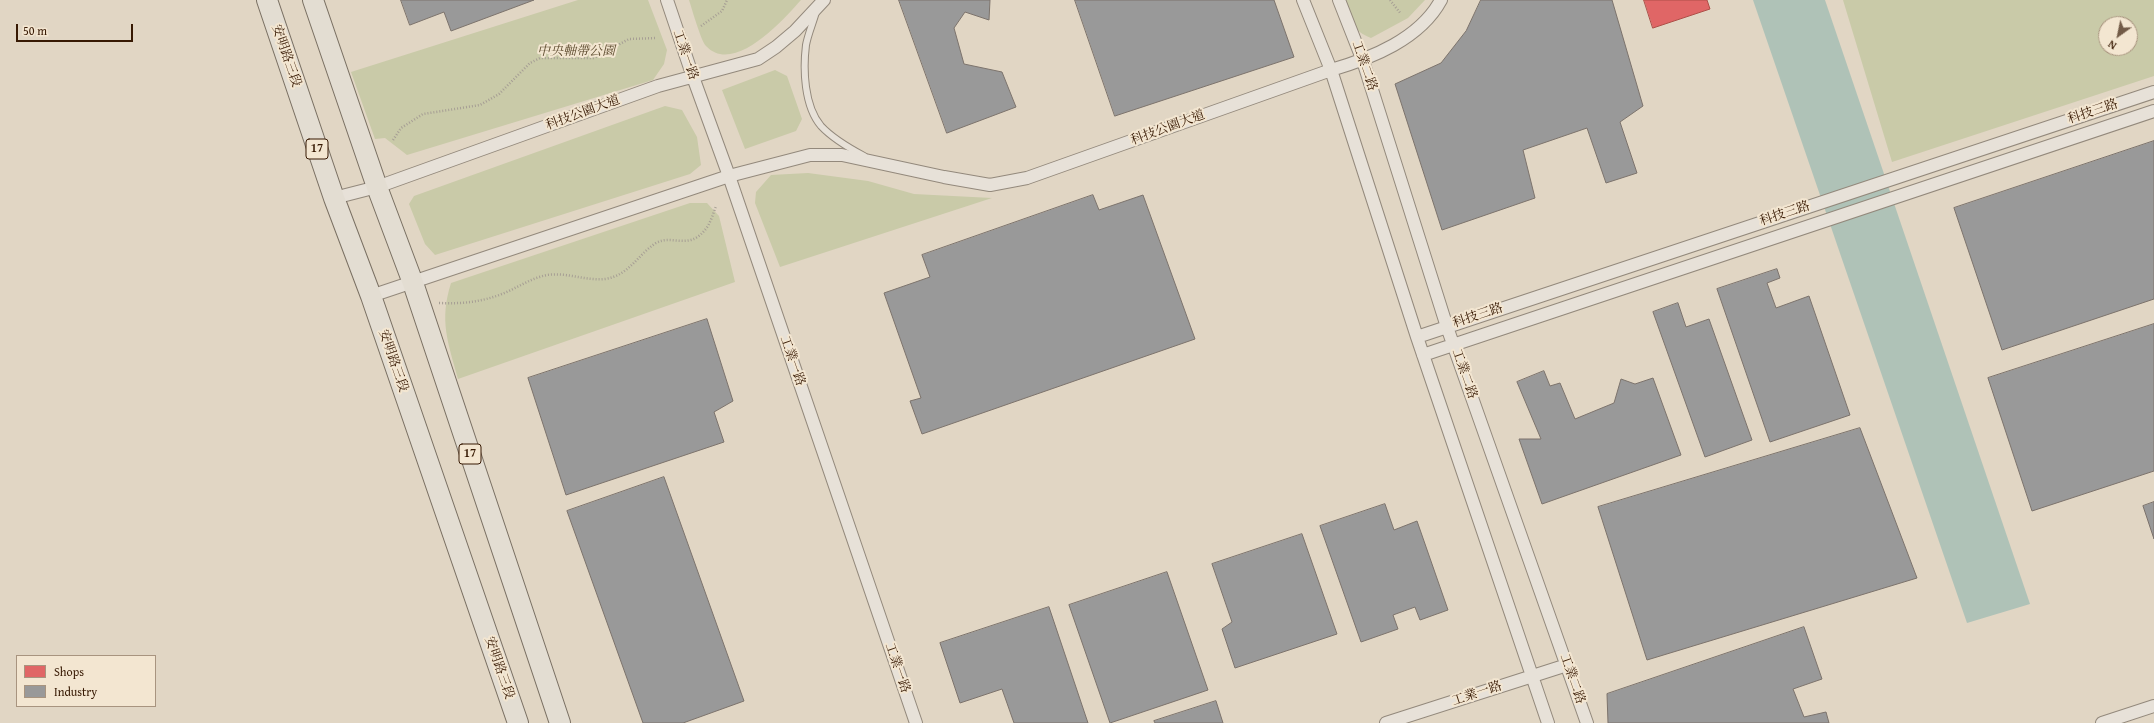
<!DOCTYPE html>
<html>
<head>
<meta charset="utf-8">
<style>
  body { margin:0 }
  #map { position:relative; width:2154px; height:723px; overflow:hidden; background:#e1d6c4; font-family:"Gentium Book Plus",serif }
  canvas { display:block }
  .legend { position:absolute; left:16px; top:655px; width:140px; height:52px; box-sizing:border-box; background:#f3e6d1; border:1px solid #a8947f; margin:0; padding:5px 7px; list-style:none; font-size:12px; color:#371903 }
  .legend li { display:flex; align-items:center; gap:8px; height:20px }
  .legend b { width:20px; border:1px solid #a8947f }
  .north { position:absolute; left:2098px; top:16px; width:40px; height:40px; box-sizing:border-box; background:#f3e6d1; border:1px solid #a8947f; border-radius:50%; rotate:213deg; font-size:11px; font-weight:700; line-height:16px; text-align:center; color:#371903 }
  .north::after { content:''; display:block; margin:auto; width:14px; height:18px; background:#725b47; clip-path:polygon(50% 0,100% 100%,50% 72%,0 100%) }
  .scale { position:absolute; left:16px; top:24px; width:117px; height:18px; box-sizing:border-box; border:2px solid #371903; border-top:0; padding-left:5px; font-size:12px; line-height:14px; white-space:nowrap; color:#371903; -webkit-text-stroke:3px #f3e6d1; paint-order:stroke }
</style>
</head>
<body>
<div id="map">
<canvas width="2154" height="723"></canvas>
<ul class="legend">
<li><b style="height:11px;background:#e06666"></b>Shops</li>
<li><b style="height:11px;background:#999"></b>Industry</li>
</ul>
<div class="north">N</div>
<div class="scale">50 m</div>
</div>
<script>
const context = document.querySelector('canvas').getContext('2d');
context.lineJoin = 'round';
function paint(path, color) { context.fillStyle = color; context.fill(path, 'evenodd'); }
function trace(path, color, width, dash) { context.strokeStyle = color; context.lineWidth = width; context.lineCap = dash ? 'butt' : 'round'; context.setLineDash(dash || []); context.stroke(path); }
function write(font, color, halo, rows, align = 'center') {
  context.font = font + ' "Gentium Book Plus","Noto Serif TC",serif'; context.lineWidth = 4; context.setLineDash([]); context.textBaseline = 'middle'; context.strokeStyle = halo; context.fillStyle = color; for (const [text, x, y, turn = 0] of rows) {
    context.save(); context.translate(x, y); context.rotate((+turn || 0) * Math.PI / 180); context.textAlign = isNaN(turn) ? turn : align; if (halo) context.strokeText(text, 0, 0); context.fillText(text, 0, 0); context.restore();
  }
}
paint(new Path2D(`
  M578 0H648L667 50 664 64 653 80 407 155 385 138 375 139 351 72Z
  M689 0H801C784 19 734 76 706 46 701 41 692 9 689 0Z
  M1343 0H1425L1408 18 1371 38C1352 31 1350 18 1343 0Z
  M1843 0H2154V76L1892 162ZM2106 24H2130V48H2106Z
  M775 70 787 76 802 119 796 131 745 149 722 90Z
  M665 106 682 110 697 137 701 165 690 174 435 255 425 244 409 204 414 196Z
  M808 173 868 181 914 194 992 198 780 267 755 203 756 192 771 175Z
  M690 203H707L719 216 735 282 458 379C448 342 439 321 451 283Z`), '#c9caa8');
paint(new Path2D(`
  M1753 0H1825L2030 604 1967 623Z`), '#afc2b7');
const shops = new Path2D(`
  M1644 0H1707L1710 9 1653 28Z`);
paint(shops, '#e06666');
trace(shops, '#ad4f48', 1);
const industry = new Path2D(`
  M401 0H534L451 31 444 12 410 25Z
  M899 0H990L989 20 965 12 954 28 964 64 1002 72 1016 107 947 133Z
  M1075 0H1274L1294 57 1115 116Z
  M1481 0H1612L1643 106 1620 122 1637 173 1606 183 1587 128 1523 150 1535 198 1442 230 1395 84 1441 63 1466 31Z
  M2154 141V299L2002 350 1954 208Z
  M1093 195 1099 210 1143 195 1195 339 922 434 910 401 921 398 884 293 930 277 922 255Z
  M1777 269 1780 278 1767 283 1776 308 1809 296 1850 415 1770 442 1717 289Z
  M1678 303 1686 327 1709 319 1752 440 1705 457 1653 312Z
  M707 319 733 401 714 412 724 442 566 495 528 378Z
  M2154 324V471L2032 511 1988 378Z
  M1544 371 1550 386 1560 383 1575 419 1614 403 1621 379 1635 384 1653 378 1681 455 1542 504 1519 439H1541L1517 382Z
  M1860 428 1917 578 1647 660 1598 507Z
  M664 477 744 701 683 723H643L567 511Z
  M2154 502V539L2143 506Z
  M1385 504 1394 530 1417 521 1448 610 1420 620 1415 607 1393 615 1398 629 1361 642 1320 526Z
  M1302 534 1337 634 1235 668 1222 629 1232 622 1212 564Z
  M1167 572 1208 690 1110 723 1069 605Z
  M1049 607 1088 723H1014L1002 689 960 703 940 643Z
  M1804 627 1822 679 1793 689 1804 717 1826 712 1829 723H1608L1607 694Z
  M1216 701 1223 723H1155L1154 721Z`);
paint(industry, '#999');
trace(industry, '#7c736c', 1);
const lane = new Path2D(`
  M816 12C813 23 808 34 806 45 803 69 804 106 821 126 833 139 849 148 864 156`);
const street = new Path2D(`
  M667 0 693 77 729 176 916 723
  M1303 0 1331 70 1417 337 1548 723
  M1339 0 1363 61 1447 327 1587 723
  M334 198 377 187 658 86 758 59 776 47 795 31 824 0
  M371 296 729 176 810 155H842L944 177 990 185 1027 178 1331 70C1372 58 1420 39 1441 0
  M1417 337 2154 92
  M1423 355 2154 111
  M1386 723 1567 665
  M2102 723 2154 706`);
const primary = new Path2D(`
  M267 0 334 198 371 296 518 723
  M313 0 377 187 413 283 560 723`);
trace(lane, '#93897c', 8);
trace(street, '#93897c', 14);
trace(primary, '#7a7063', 22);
trace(new Path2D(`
  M1390 0 1401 14
  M701 26 722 11 727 0
  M393 140 401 128 423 114 480 105 499 94 530 63 540 58H594L629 39 657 38
  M439 303C462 304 481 302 502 294 517 288 531 278 547 275 567 272 585 281 605 279 630 275 637 255 656 243 672 234 688 250 704 231 710 225 713 214 716 206`), '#a69e94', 2.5, [1, 2]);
trace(lane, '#e7e1d8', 6);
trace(street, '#e7e1d8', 12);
trace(primary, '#e3ddd2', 20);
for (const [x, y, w] of [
  [317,149,22],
  [470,454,22]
]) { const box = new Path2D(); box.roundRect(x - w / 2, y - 10, w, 20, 3); context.fillStyle = '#f3e6d1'; context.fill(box); trace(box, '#371903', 1); }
write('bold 12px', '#371903', null, [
  ["17",317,149],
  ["17",470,454]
]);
write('italic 13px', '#5d4b2e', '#f3e6d1', [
  ["中央軸帶公園",576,52]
]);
write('13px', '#371903', '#f3e6d1', [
  ["工業一路",685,55,71],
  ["安明路三段",286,56,71],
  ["工業二路",1364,66,71],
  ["科技三路",2093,112,-18],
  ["科技公園大道",583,113,-20],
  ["科技公園大道",1168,128,-20],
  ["科技三路",1785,214,-18],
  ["科技三路",1478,316,-18],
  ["安明路三段",393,361,71],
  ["工業一路",792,361,71],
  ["工業二路",1464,374,71],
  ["安明路三段",499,668,71],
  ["工業一路",897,668,71],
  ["工業二路",1572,679,71],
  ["工業一路",1477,694,-18]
]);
</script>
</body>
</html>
